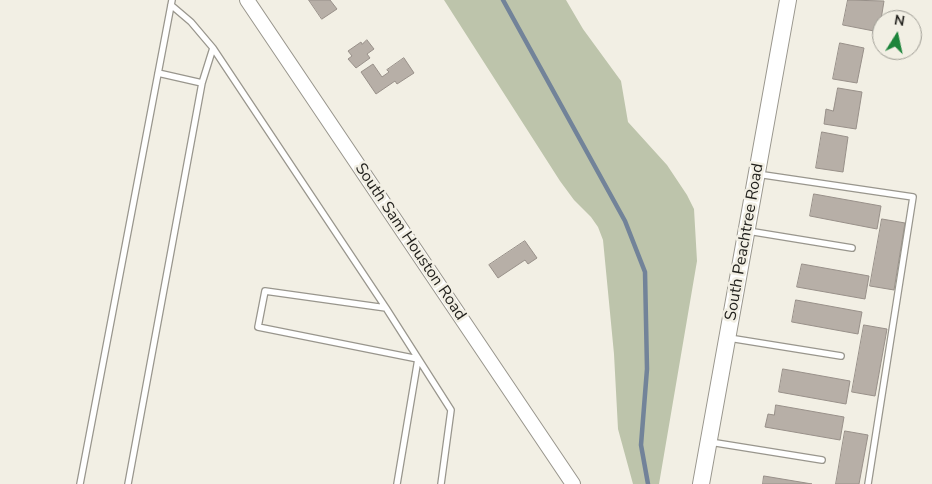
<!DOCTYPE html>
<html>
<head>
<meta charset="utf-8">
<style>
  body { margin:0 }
  #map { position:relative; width:932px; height:484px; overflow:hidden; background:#f2efe4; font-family:"Nunito Sans",sans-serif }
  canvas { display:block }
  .north { position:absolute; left:872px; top:10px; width:50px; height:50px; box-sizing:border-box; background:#f2efe4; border:1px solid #9f9d95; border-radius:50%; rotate:10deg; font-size:14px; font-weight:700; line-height:20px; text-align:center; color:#23221e }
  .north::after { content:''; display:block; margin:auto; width:18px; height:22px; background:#1c843a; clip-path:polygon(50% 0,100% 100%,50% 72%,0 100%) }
</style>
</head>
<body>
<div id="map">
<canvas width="932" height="484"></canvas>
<div class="north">N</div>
</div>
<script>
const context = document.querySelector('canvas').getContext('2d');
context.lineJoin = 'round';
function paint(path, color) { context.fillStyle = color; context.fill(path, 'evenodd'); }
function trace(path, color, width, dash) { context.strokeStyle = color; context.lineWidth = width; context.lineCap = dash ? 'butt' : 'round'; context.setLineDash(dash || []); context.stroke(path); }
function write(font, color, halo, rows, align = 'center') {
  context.font = font + ' "Nunito Sans",sans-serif'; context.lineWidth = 5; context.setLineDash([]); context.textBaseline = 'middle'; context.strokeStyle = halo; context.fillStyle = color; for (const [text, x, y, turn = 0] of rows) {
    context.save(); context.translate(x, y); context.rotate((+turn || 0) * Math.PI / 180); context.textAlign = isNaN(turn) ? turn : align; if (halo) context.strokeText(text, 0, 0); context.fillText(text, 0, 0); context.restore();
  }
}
paint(new Path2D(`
  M444 0H566L583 29 621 81 628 122 667 165 687 195 694 209 697 261 659 484H633L618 429 614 354 603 240 598 227 591 217 574 200 560 181Z`), '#bdc4ab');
trace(new Path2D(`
  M503 0 625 221 645 272 647 369 641 445 648 484`), '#728399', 4.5);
const building = new Path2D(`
  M309 0H330L337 9 322 19Z
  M848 0 884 1 879 32 843 25Z
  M367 40 374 49 367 54 370 58 356 68 348 59 352 56 348 51 361 42 362 44Z
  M840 43 864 48 857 83 833 79Z
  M404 58 414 73 397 84 395 81 376 94 361 72 373 64 382 77 389 72 387 70Z
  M838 88 862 92 856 129 824 124 826 109 833 111Z
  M822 132 848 137 843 172 816 168Z
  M814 194 881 206 877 229 810 216Z
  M882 219 905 223 894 290 870 286Z
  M525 241 537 258 528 264 525 260 498 278 489 265Z
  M802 264 869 276 865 299 797 287Z
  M796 300 862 312 858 334 792 322Z
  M864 325 887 329 875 396 852 392Z
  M783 369 850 381 846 404 779 392Z
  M776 405 844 417 840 440 765 427 768 414 774 415Z
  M845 431 868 435 859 484H836Z
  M764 476 812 484H763Z`);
paint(building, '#b7afa7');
trace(building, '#989089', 1);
const service = new Path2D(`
  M213 48 386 308
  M158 73 202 83
  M757 174 913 197 868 484
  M748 231 852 248
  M729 338 841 356
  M418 359 258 327 265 291 386 308 451 410 441 484
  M710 442 822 460
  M80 484 172 0
  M128 484 202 83 213 48 191 22 171 5
  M397 484 418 359`);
const tertiary = new Path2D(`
  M247 0 573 484`);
const secondary = new Path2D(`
  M701 484 788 0`);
trace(service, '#99968d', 8);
trace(tertiary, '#99968d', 16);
trace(secondary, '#99968d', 18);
trace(service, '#fff', 5.5);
trace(tertiary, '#fff', 14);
trace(secondary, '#fff', 16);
write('16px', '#23221e', '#f2efe4', [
  ["South Sam Houston Road",410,242,56],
  ["South Peachtree Road",745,242,-80]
]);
</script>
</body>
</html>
